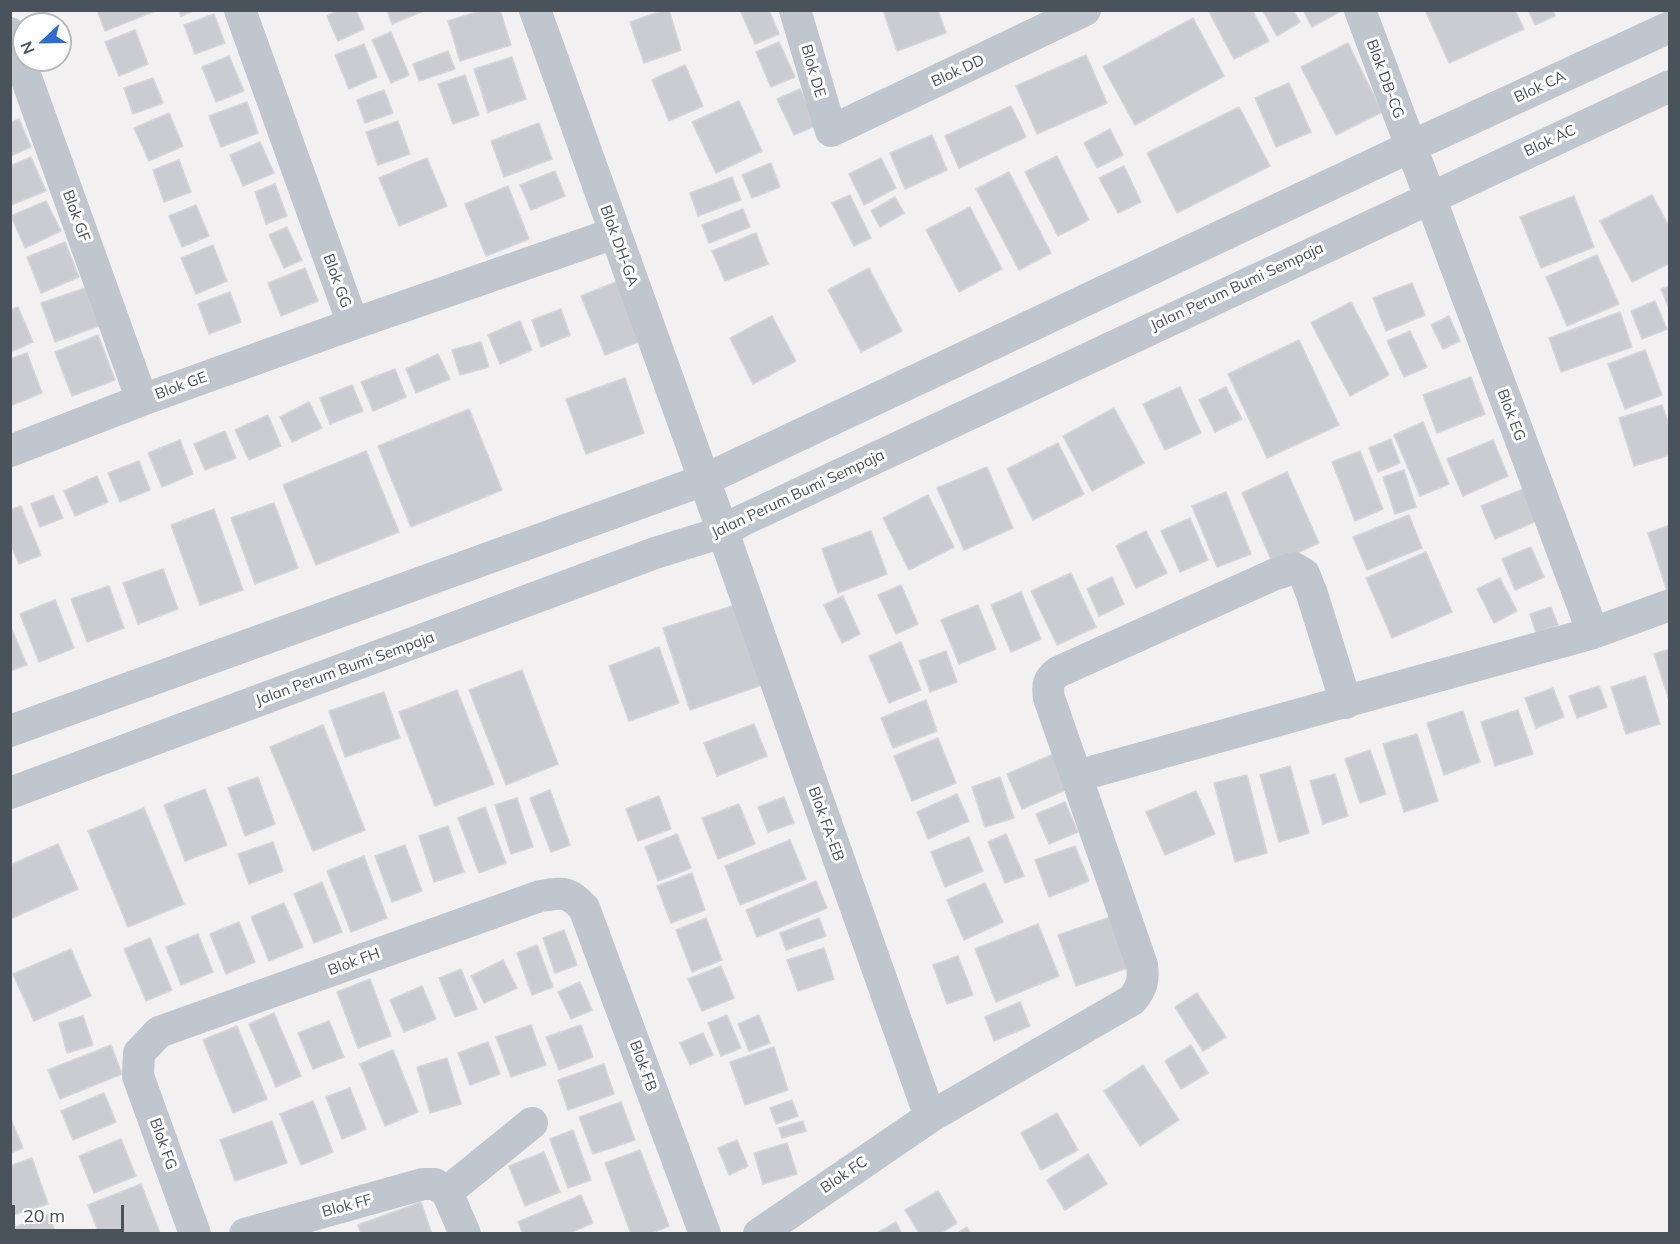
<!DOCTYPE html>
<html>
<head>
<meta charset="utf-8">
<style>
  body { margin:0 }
  #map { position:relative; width:1680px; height:1244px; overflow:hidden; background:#f2f0f0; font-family:Mulish,sans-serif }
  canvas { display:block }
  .frame { position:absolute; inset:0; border:12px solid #4a525b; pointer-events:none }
  .north { position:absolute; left:12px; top:12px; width:60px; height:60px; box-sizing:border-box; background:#fff; border:2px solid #b7babd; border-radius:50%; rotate:248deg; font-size:16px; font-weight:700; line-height:24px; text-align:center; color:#4a525b }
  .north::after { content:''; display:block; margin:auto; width:21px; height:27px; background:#306ccc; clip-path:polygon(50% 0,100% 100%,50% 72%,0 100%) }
  .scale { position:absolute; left:12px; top:1205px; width:112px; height:27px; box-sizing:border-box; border:3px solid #4a525b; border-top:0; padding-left:8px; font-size:18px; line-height:21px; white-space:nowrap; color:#4a525b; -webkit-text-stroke:4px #fff; paint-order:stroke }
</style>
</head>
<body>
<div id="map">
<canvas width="1680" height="1244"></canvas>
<div class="frame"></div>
<div class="north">N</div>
<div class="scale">20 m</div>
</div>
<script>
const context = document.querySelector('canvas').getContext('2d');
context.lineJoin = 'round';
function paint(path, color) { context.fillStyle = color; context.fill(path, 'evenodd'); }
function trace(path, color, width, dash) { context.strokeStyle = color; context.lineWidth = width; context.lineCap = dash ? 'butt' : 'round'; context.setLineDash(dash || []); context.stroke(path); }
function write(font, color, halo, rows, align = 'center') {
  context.font = font + ' Mulish,sans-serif'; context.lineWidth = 6; context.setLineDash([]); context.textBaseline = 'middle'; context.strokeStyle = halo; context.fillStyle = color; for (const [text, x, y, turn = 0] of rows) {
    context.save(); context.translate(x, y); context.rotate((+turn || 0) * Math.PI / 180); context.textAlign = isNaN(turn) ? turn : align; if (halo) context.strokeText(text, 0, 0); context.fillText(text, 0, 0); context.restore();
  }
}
const building = new Path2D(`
  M97 10H155V11L105 31Z
  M179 10H196L181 16Z
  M339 10H356L364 29 338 41 327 16Z
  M387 10H426L392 24Z
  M483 10H500L511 45 460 61 448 21Z
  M664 10H669L681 50 644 63 630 22Z
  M740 10H769L779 34 755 44Z
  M883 10H938L946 33 897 51Z
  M1208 10H1252L1269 41 1234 59Z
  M1265 10H1293L1300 22 1277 36 1263 11Z
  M1303 10H1343L1312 27Z
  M1425 10H1515L1524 29 1449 63Z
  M1528 10H1553L1555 16 1535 25Z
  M214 14 225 43 195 54 184 25Z
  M1193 18 1224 76 1135 125 1103 67Z
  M135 30 148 64 119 76 105 42Z
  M391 32 409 75 391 83 372 40Z
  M779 42 795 77 771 87 756 52Z
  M1348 43 1382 112 1336 135 1301 67Z
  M364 44 377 77 349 89 335 55Z
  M448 51 455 69 419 81 413 64Z
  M1086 55 1107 103 1037 134 1016 86Z
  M229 56 244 91 216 102 202 67Z
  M512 57 526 99 488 112 474 69Z
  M685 65 703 106 669 121 652 80Z
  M465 75 479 115 453 124 438 84Z
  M153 78 163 103 133 114 124 88Z
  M1289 83 1311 132 1276 147 1255 98Z
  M800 89 817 125 794 135 777 99Z
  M384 90 393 113 365 123 357 100Z
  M739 101 762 151 716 173 692 122Z
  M247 102 258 133 221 147 209 116Z
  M1011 106 1026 137 959 168 945 136Z
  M1239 107 1270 166 1177 213 1147 153Z
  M169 113 183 146 149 161 134 128Z
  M19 119 31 147 10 156V123Z
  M398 121 410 154 378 165 366 132Z
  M539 123 552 159 504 177 491 141Z
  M1110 129 1123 155 1097 168 1084 143Z
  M932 135 947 170 905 189 890 153Z
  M260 142 274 173 243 186 230 155Z
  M1057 156 1089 220 1058 236 1025 172Z
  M31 157 46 191 11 205 10 166Z
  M427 158 447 206 399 226 379 178Z
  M881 158 896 188 864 205 849 174Z
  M179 160 191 192 164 202 153 170Z
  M771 163 780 187 752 198 742 175Z
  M1124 166 1141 202 1118 213 1099 178Z
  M555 171 565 196 531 210 520 185Z
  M1009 172 1051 253 1019 270 976 189Z
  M732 177 741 200 698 216 690 193Z
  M275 184 287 216 266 224 255 192Z
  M508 186 529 239 486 256 465 204Z
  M850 195 871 238 854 246 832 203Z
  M1652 195 1670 228V263L1632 282 1600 221Z
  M1574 196 1594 247 1541 268 1520 217Z
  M895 197 904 213 880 227 871 211Z
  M46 201 61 231 25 248 11 216Z
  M196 205 209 236 182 247 169 216Z
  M970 207 1002 269 959 292 926 230Z
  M743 209 750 227 709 243 702 225Z
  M287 227 302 260 284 268 269 235Z
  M756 233 768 264 725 281 712 251Z
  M65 242 79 277 41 293 27 257Z
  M213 245 227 281 196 294 181 258Z
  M1597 255 1619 304 1567 326 1546 277Z
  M305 268 318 301 281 316 268 283Z
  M869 268 902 331 861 352 828 290Z
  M628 277 651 337 605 355 581 296Z
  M1412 283 1425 315 1386 331 1373 298Z
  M1670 286V311L1661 289Z
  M85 288 99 326 55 342 41 303Z
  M230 292 241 322 209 334 198 304Z
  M1655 301 1667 329 1642 339 1631 311Z
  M1351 302 1389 375 1350 396 1311 323Z
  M18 307 33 342 10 352V310Z
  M561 309 570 335 541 347 532 320Z
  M1620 312 1632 347 1561 372 1549 338Z
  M772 316 796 361 753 384 730 338Z
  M1449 316 1460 341 1443 349 1431 325Z
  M520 321 532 350 500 364 488 335Z
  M1410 331 1427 367 1404 377 1387 341Z
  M98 335 115 380 72 396 55 352Z
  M1299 340 1339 425 1267 458 1228 374Z
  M481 342 489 367 460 375 452 350Z
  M1645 350 1662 395 1625 409 1608 364Z
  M27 353 42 393 10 406V359Z
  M438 354 450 379 416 393 406 369Z
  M395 369 406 397 373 411 361 382Z
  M1471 377 1485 414 1437 433 1423 395Z
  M625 378 644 433 586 454 566 399Z
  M352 385 363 411 330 424 320 398Z
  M1180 387 1201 433 1165 450 1143 404Z
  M1226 387 1242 419 1215 432 1199 400Z
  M309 402 322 428 292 442 280 417Z
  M1662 405 1670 428V455L1634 466 1619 418Z
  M1114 408 1144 463 1092 491 1063 436Z
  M469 409 502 490 411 527 378 446Z
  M268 415 281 446 249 460 235 430Z
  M1423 422 1449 484 1420 496 1394 435Z
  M225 431 236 458 205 470 194 444Z
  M1391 439 1400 463 1378 472 1369 448Z
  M180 440 193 474 162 487 148 453Z
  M1493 440 1508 476 1463 496 1447 459Z
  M1058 443 1084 494 1033 520 1007 469Z
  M366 451 399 532 316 565 283 485Z
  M1360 451 1383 509 1355 521 1332 462Z
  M139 461 150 490 120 502 108 473Z
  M987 467 1013 528 964 550 937 488Z
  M1404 470 1416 507 1395 514 1383 477Z
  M1287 472 1319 543 1273 564 1242 493Z
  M97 476 108 502 75 516 64 491Z
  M1526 488 1539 520 1495 539 1481 506Z
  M1226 492 1251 554 1217 567 1192 506Z
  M53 495 63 518 40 527 31 504Z
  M928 495 954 547 909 570 883 518Z
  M274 503 298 568 255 584 231 518Z
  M21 506 41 555 19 564 10 543V510Z
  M214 509 243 590 200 605 171 525Z
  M1409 515 1422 548 1367 570 1353 537Z
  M1190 518 1208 560 1180 572 1161 531Z
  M1670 525V593L1668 594 1648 533Z
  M871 531 887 574 838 593 822 549Z
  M1146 531 1167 573 1136 588 1116 546Z
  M1531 547 1544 577 1515 590 1502 559Z
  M1426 552 1452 612 1392 638 1366 578Z
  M163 569 178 609 138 624 123 583Z
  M1071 573 1096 627 1057 645 1031 591Z
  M1112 577 1124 604 1099 616 1087 589Z
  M1500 578 1517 611 1494 623 1477 589Z
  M901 585 918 624 896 634 878 595Z
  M109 586 124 628 87 642 71 599Z
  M1021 592 1041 639 1011 652 991 605Z
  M843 596 860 634 842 643 824 605Z
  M55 600 74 648 39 662 20 614Z
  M735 605 762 685 690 710 663 628Z
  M978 605 996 649 959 664 941 620Z
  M1551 607 1558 625 1536 633 1530 614Z
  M10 625 27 665 10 671Z
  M901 642 921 690 889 703 869 656Z
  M659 647 679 703 629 721 609 666Z
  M1670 649V703L1654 654Z
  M946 651 957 682 930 692 919 661Z
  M522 670 558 764 506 785 469 690Z
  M1645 676 1660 724 1626 734 1611 687Z
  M1599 686 1607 707 1577 718 1569 696Z
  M1553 688 1564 717 1536 728 1525 698Z
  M457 690 494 784 435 806 399 712Z
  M384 692 400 738 345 757 329 711Z
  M926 700 937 731 893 748 881 718Z
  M1518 710 1533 754 1495 766 1481 722Z
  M1463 711 1480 762 1444 775 1427 723Z
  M754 724 767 756 717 776 704 743Z
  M323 725 365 830 313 851 270 747Z
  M1417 734 1438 801 1404 812 1383 744Z
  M938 738 956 783 912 801 894 756Z
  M1370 750 1386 794 1360 803 1345 759Z
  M1056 753 1072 787 1022 809 1007 774Z
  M1290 766 1309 833 1279 842 1260 775Z
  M1335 774 1348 816 1323 824 1310 781Z
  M1247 775 1267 853 1235 862 1214 783Z
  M258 777 275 824 245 836 228 788Z
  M1000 777 1014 818 985 827 972 787Z
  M205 789 227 845 185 861 164 805Z
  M550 790 570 845 551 852 530 798Z
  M1196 791 1215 834 1165 855 1146 812Z
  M957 794 969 821 928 839 917 812Z
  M659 796 671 829 638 841 626 809Z
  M784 797 794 823 768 832 758 807Z
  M517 798 533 847 511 854 495 805Z
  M1065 802 1078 832 1049 844 1036 814Z
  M739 804 755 844 718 859 702 818Z
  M485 807 506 863 479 873 458 818Z
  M144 808 184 904 128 927 88 831Z
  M448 826 464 872 434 882 419 836Z
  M677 834 691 868 658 881 645 847Z
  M1006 834 1024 876 1005 883 988 842Z
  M969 837 983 871 945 887 931 852Z
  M790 840 806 879 740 905 725 866Z
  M273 842 283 871 249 884 238 854Z
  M58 844 78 889 10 919V865Z
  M405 845 422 891 392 902 375 856Z
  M1075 846 1089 881 1049 897 1035 860Z
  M364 856 387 918 351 932 327 871Z
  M692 873 705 910 671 923 657 886Z
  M816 881 827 908 757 937 746 910Z
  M322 882 342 932 314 943 294 894Z
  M985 883 1003 922 964 940 947 900Z
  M284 903 303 947 269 961 251 917Z
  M1116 915 1133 966 1076 986 1058 935Z
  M706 918 722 960 692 972 676 930Z
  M819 918 826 936 786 950 780 933Z
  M239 922 255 962 226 974 210 934Z
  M1038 924 1059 976 996 1002 975 949Z
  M564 930 577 965 555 973 543 938Z
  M198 934 213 972 181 985 166 947Z
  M150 938 172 990 146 1001 124 949Z
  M537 945 553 987 532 995 517 953Z
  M824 948 834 979 798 991 787 960Z
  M71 949 91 996 34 1021 13 974Z
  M958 956 973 995 947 1004 933 965Z
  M503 960 517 988 484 1003 471 976Z
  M721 966 734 998 702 1011 688 979Z
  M461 969 477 1009 455 1017 439 978Z
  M370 979 391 1036 358 1048 337 992Z
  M580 982 592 1010 571 1019 558 992Z
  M422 986 436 1019 404 1032 390 1000Z
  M1197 993 1226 1037 1203 1051 1175 1007Z
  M1020 1002 1030 1026 994 1041 985 1017Z
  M274 1013 301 1076 276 1087 249 1024Z
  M727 1015 741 1048 721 1056 708 1023Z
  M759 1015 770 1043 749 1051 738 1024Z
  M83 1016 93 1045 67 1053 59 1023Z
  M329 1021 344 1057 313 1069 298 1033Z
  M531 1025 546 1065 511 1077 496 1037Z
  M581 1025 593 1057 559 1070 546 1037Z
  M237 1026 267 1099 233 1113 203 1040Z
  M703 1033 713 1055 690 1065 680 1043Z
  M488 1042 500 1074 470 1085 458 1053Z
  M111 1045 122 1074 60 1099 48 1070Z
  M1191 1045 1208 1073 1181 1089 1165 1061Z
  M774 1047 788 1090 745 1105 730 1062Z
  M393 1050 418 1112 385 1126 360 1064Z
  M447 1058 461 1104 430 1113 417 1067Z
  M604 1064 614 1094 568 1110 558 1080Z
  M1143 1065 1179 1120 1140 1146 1104 1091Z
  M350 1088 366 1129 342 1139 326 1097Z
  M104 1093 116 1122 73 1140 61 1111Z
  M792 1100 798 1116 776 1124 770 1108Z
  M313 1101 333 1152 301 1165 280 1114Z
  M621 1102 635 1140 593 1154 579 1117Z
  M1057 1113 1078 1150 1041 1170 1021 1133Z
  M10 1117 23 1148 10 1153Z
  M272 1121 287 1163 235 1181 220 1140Z
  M803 1121 806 1131 782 1138 779 1128Z
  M573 1130 591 1180 568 1188 550 1139Z
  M121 1139 136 1176 94 1193 79 1156Z
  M737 1140 748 1166 729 1175 718 1148Z
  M787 1143 797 1174 763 1184 754 1153Z
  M640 1150 669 1226 649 1234H631L605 1163Z
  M544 1152 560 1192 525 1206 509 1166Z
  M1088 1154 1107 1184 1065 1210 1047 1180Z
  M32 1158 48 1204 10 1216V1166Z
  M141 1184 160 1233 99 1234 88 1205Z
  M938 1191 957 1223 939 1234H920L905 1210Z
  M581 1195 593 1223 567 1234H523L518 1222Z
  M421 1202 432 1234H361L358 1225Z
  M49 1214 56 1234H10V1229Z
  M896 1222 902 1234H875Z
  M967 1227 971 1234H956Z`);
paint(building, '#cbccd1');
trace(building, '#d4d6da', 1.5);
trace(new Path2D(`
  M240 10 353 324 615 233
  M535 10 723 532 930 1117
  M795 10 831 131 1085 10
  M1360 10 1593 633
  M10 33 142 400
  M10 451 142 400 353 324
  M10 731 704 480 1410 147 1670 27
  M1077 776 1593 633 1670 605
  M10 793 655 553 723 532 741 521 1670 86
  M447 1192 532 1123
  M447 1192 465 1234
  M195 1234 138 1076 139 1053 159 1032 540 896C563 893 567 890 584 908L705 1234
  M245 1234 423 1184H435L447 1192
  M759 1234 930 1117 1132 1000C1142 988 1144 980 1142 965L1049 698C1047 685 1048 680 1058 672L1273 575 1294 568 1304 574 1312 594 1346 703`), '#c0c6cd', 32);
write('15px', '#4a525b', '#fff', [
  ["Blok DE",813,71,74],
  ["Blok DD",958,71,-25],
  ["Blok DB-CG",1385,79,70],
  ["Blok CA",1540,87,-25],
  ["Blok AC",1550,141,-25],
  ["Blok GF",76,216,70],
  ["Blok DH-GA",619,246,70],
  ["Blok GG",337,281,70],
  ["Jalan Perum Bumi Sempaja",1237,287,-25],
  ["Blok GE",181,386,-20],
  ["Blok EG",1511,415,69],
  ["Jalan Perum Bumi Sempaja",798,494,-25],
  ["Jalan Perum Bumi Sempaja",345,669,-20],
  ["Blok FA-EB",826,824,70],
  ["Blok FH",354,962,-20],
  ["Blok FB",643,1066,70],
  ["Blok FG",163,1144,70],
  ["Blok FC",844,1175,-34],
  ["Blok FF",347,1206,-15]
]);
</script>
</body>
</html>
